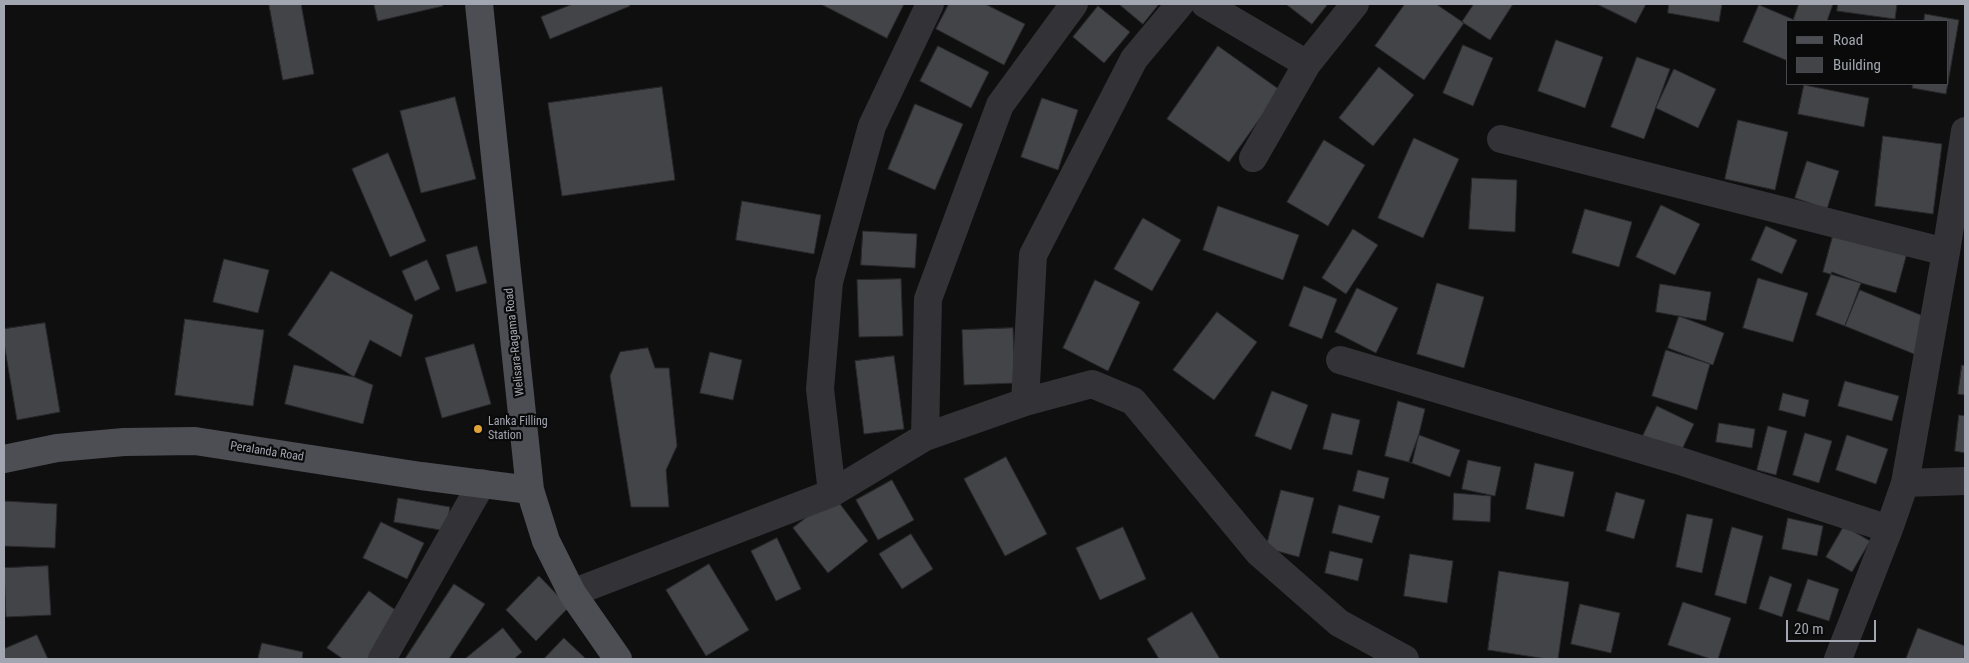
<!DOCTYPE html>
<html>
<head>
<meta charset="utf-8">
<style>
  body { margin:0 }
  #map { position:relative; width:1969px; height:663px; overflow:hidden; background:#0f0f10; font-family:"Roboto Condensed",sans-serif }
  canvas { display:block }
  .frame { position:absolute; inset:0; border:5px solid #a2a6b0; pointer-events:none }
  .legend { position:absolute; left:1786px; top:20px; width:162px; height:65px; box-sizing:border-box; background:#0a0a0b; border:1px solid #47484d; margin:0; padding:6px 9px; list-style:none; font-size:15px; color:#a2a6b0 }
  .legend li { display:flex; align-items:center; gap:10px; height:25px }
  .legend b { width:25px; border:1px solid #47484d }
  .scale { position:absolute; left:1786px; top:620px; width:90px; height:22px; box-sizing:border-box; border:2px solid #a2a6b0; border-top:0; padding-left:6px; font-size:15px; line-height:18px; white-space:nowrap; color:#a2a6b0; -webkit-text-stroke:4px #0a0a0b; paint-order:stroke }
</style>
</head>
<body>
<div id="map">
<canvas width="1969" height="663"></canvas>
<div class="frame"></div>
<ul class="legend">
<li><b style="height:6px;background:#4d4e54"></b>Road</li>
<li><b style="height:14px;background:#434448"></b>Building</li>
</ul>
<div class="scale">20 m</div>
</div>
<script>
const context = document.querySelector('canvas').getContext('2d');
context.lineJoin = 'round';
function paint(path, color) { context.fillStyle = color; context.fill(path, 'evenodd'); }
function trace(path, color, width, dash) { context.strokeStyle = color; context.lineWidth = width; context.lineCap = dash ? 'butt' : 'round'; context.setLineDash(dash || []); context.stroke(path); }
function write(font, color, halo, rows, align = 'center') {
  context.font = font + ' "Roboto Condensed",sans-serif'; context.lineWidth = 4.5; context.setLineDash([]); context.textBaseline = 'middle'; context.strokeStyle = halo; context.fillStyle = color; for (const [text, x, y, turn = 0] of rows) {
    context.save(); context.translate(x, y); context.rotate((+turn || 0) * Math.PI / 180); context.textAlign = isNaN(turn) ? turn : align; if (halo) context.strokeText(text, 0, 0); context.fillText(text, 0, 0); context.restore();
  }
}
const building = new Path2D(`
  M269 4H301L314 74 283 80Z
  M374 4H442L443 6 378 21Z
  M573 4H629L630 6 550 39 541 17Z
  M821 4H904L887 38Z
  M949 4H985L1025 24 1004 65 936 29Z
  M1119 4H1159L1143 24Z
  M1286 4H1328L1312 24Z
  M1405 4H1436L1464 23 1424 80 1375 46Z
  M1474 4H1513L1490 40 1462 22Z
  M1597 4H1646L1636 23Z
  M1669 4H1722L1719 22 1668 13Z
  M1799 4H1833L1827 21H1793Z
  M1838 4H1897L1895 19 1837 11Z
  M1759 5 1797 21H1788V61L1743 42Z
  M1098 6 1130 32 1104 63 1073 37Z
  M1925 14 1959 20 1946 94 1912 88 1913 84H1948V21H1924Z
  M1556 40 1603 57 1585 108 1538 91Z
  M1463 45 1493 58 1473 106 1443 93Z
  M938 46 989 72 971 108 920 81Z
  M1218 46 1280 90 1229 162 1167 119Z
  M1637 57 1670 69 1644 139 1611 127Z
  M1379 67 1414 95 1373 146 1339 118Z
  M1674 69 1716 89 1698 128 1656 108Z
  M1804 85 1869 98 1864 127 1798 114Z
  M662 87 675 180 562 196 548 103Z
  M455 97 476 179 421 193 400 111Z
  M1042 98 1078 110 1058 170 1021 157Z
  M915 104 963 124 935 190 888 169Z
  M1738 120 1788 132 1775 190 1725 179Z
  M1883 136 1942 144 1933 214 1875 206Z
  M1414 138 1459 159 1423 238 1378 218Z
  M1324 140 1365 165 1328 226 1287 202Z
  M388 153 426 241 390 257 352 169Z
  M1807 161 1839 171 1827 209 1795 198Z
  M1472 178 1517 180 1515 232 1469 229Z
  M742 201 821 215 814 254 736 240Z
  M1661 205 1700 224 1675 275 1636 257Z
  M1218 206 1299 235 1283 280 1203 250Z
  M1585 209 1632 222 1619 267 1572 253Z
  M1143 218 1181 240 1152 291 1114 269Z
  M1766 226 1797 240 1782 274 1751 260Z
  M1353 229 1378 245 1346 294 1322 278Z
  M863 231 917 234 915 268 861 265Z
  M1834 232 1907 253 1896 293 1823 272Z
  M477 246 487 283 456 292 446 255Z
  M224 259 269 270 258 313 213 302Z
  M427 260 440 289 415 301 402 271Z
  M331 271 413 315 401 357 370 340 354 377 288 335Z
  M1832 272 1861 283 1845 326 1816 315Z
  M1758 278 1808 293 1793 342 1743 328Z
  M901 279 903 336 859 337 857 280Z
  M1095 280 1140 302 1108 371 1063 348Z
  M1437 283 1484 297 1464 368 1417 354Z
  M1660 284 1711 292 1706 321 1656 312Z
  M1304 286 1337 299 1322 339 1289 326Z
  M1357 288 1398 308 1376 353 1335 332Z
  M1860 290 1928 318 1914 354 1845 326Z
  M1217 312 1257 342 1214 400 1173 370Z
  M1679 316 1724 333 1713 365 1668 348Z
  M185 319 264 330 253 406 175 395Z
  M45 323 60 412 17 420 4 343V329Z
  M1013 328 1015 383 964 385 962 330Z
  M474 344 491 404 442 418 425 358Z
  M648 348 655 368H669L677 446 666 470 669 507H631L610 376 620 352Z
  M1666 350 1710 364 1697 410 1652 396Z
  M710 352 742 360 733 400 700 393Z
  M894 356 904 429 864 434 855 361Z
  M294 365 354 377 373 385 363 424 285 404Z
  M1962 365 1965 366V395L1958 394Z
  M1845 381 1899 396 1892 421 1838 406Z
  M1272 391 1308 405 1291 450 1255 436Z
  M1783 393 1809 400 1805 417 1779 410Z
  M1398 401 1425 409 1412 463 1385 456Z
  M1657 406 1694 424 1677 460 1640 442Z
  M1332 413 1360 420 1352 455 1323 449Z
  M1959 415 1965 416V453L1955 451Z
  M1719 423 1755 429 1752 448 1716 442Z
  M1768 426 1787 431 1776 475 1757 470Z
  M1805 433 1832 441 1819 483 1793 475Z
  M1419 435 1460 450 1450 477 1409 462Z
  M1847 435 1888 449 1876 484 1836 470Z
  M1006 457 1047 534 1005 556 964 479Z
  M1468 460 1501 467 1495 496 1462 489Z
  M1535 463 1574 472 1564 517 1526 509Z
  M1358 470 1389 478 1384 499 1353 491Z
  M892 480 914 520 878 540 856 500Z
  M1281 490 1314 498 1299 557 1266 548Z
  M1616 492 1645 500 1634 539 1606 531Z
  M1454 493 1491 496 1490 522 1453 520Z
  M834 496 868 541 828 573 793 528Z
  M398 498 450 507 446 531 394 522Z
  M4 501 57 504 55 548 4 546Z
  M1339 505 1380 516 1372 543 1332 533Z
  M1687 514 1713 519 1702 573 1676 567Z
  M1788 518 1823 526 1817 556 1782 549Z
  M381 522 424 543 407 579 363 558Z
  M1844 526 1870 541 1852 572 1826 557Z
  M1123 527 1146 579 1100 600 1076 548Z
  M1732 527 1763 536 1746 604 1715 595Z
  M911 534 933 569 902 589 879 554Z
  M777 538 801 589 776 601 751 551Z
  M1330 551 1363 559 1358 581 1325 573Z
  M1410 554 1453 561 1447 603 1404 596Z
  M709 564 749 630 706 656 666 590Z
  M48 566 51 615 6 617 4 568Z
  M1499 571 1569 582 1558 659H1547L1488 650Z
  M539 576 569 607 536 641 506 610Z
  M1770 576 1792 584 1782 617 1759 609Z
  M1808 579 1839 589 1829 621 1797 611Z
  M454 584 485 604 449 659H405Z
  M369 591 401 614 368 659H343L327 648Z
  M1683 602 1731 618 1718 659H1711L1668 645Z
  M1580 604 1620 613 1611 653 1571 644Z
  M1192 612 1220 659H1159L1147 639Z
  M503 628 522 652 514 659H465Z
  M1918 628 1965 646 1964 659H1906Z
  M37 635 48 659H4V649Z
  M564 638 586 659H544Z
  M262 643 303 652 302 659H258Z`);
paint(building, '#434448');
trace(building, '#29292c', 1);
trace(new Path2D(`
  M1205 4 1307 64
  M1501 139 1946 252
  M1253 158 1307 64 1355 4
  M1340 360 1677 460 1889 529
  M1025 402 1033 255 1134 59 1180 4
  M925 437 928 299 1000 105 1074 4
  M1905 483 1965 481
  M832 493 820 389 829 282 872 126 930 4
  M572 593 832 493 925 437 1025 402 1092 384 1133 401 1259 553 1339 623 1405 659
  M382 659 482 483
  M1838 659 1889 529 1905 483 1946 252 1965 131`), '#333337', 28);
trace(new Path2D(`
  M479 4 530 490 546 541 572 593 618 659
  M4 459 57 448 124 442 195 441 421 476 530 490`), '#4d4e54', 28);
for (const [x, y, r, color] of [
  [478,429,5,"#dfa238"]
]) { const dot = new Path2D(); dot.arc(x, y, r, 0, 2 * Math.PI); context.fillStyle = color; context.fill(dot); trace(dot, '#0a0a0b', 2); }
write('12px', '#a2a6b0', '#0a0a0b', [
  ["Welisara-Ragama Road",515,342,-96],
  ["Peralanda Road",267,452,9]
]);
write('12px', '#a2a6b0', '#0a0a0b', [
  ["Lanka Filling",488,422],
  ["Station",488,436]
], 'left');
</script>
</body>
</html>
